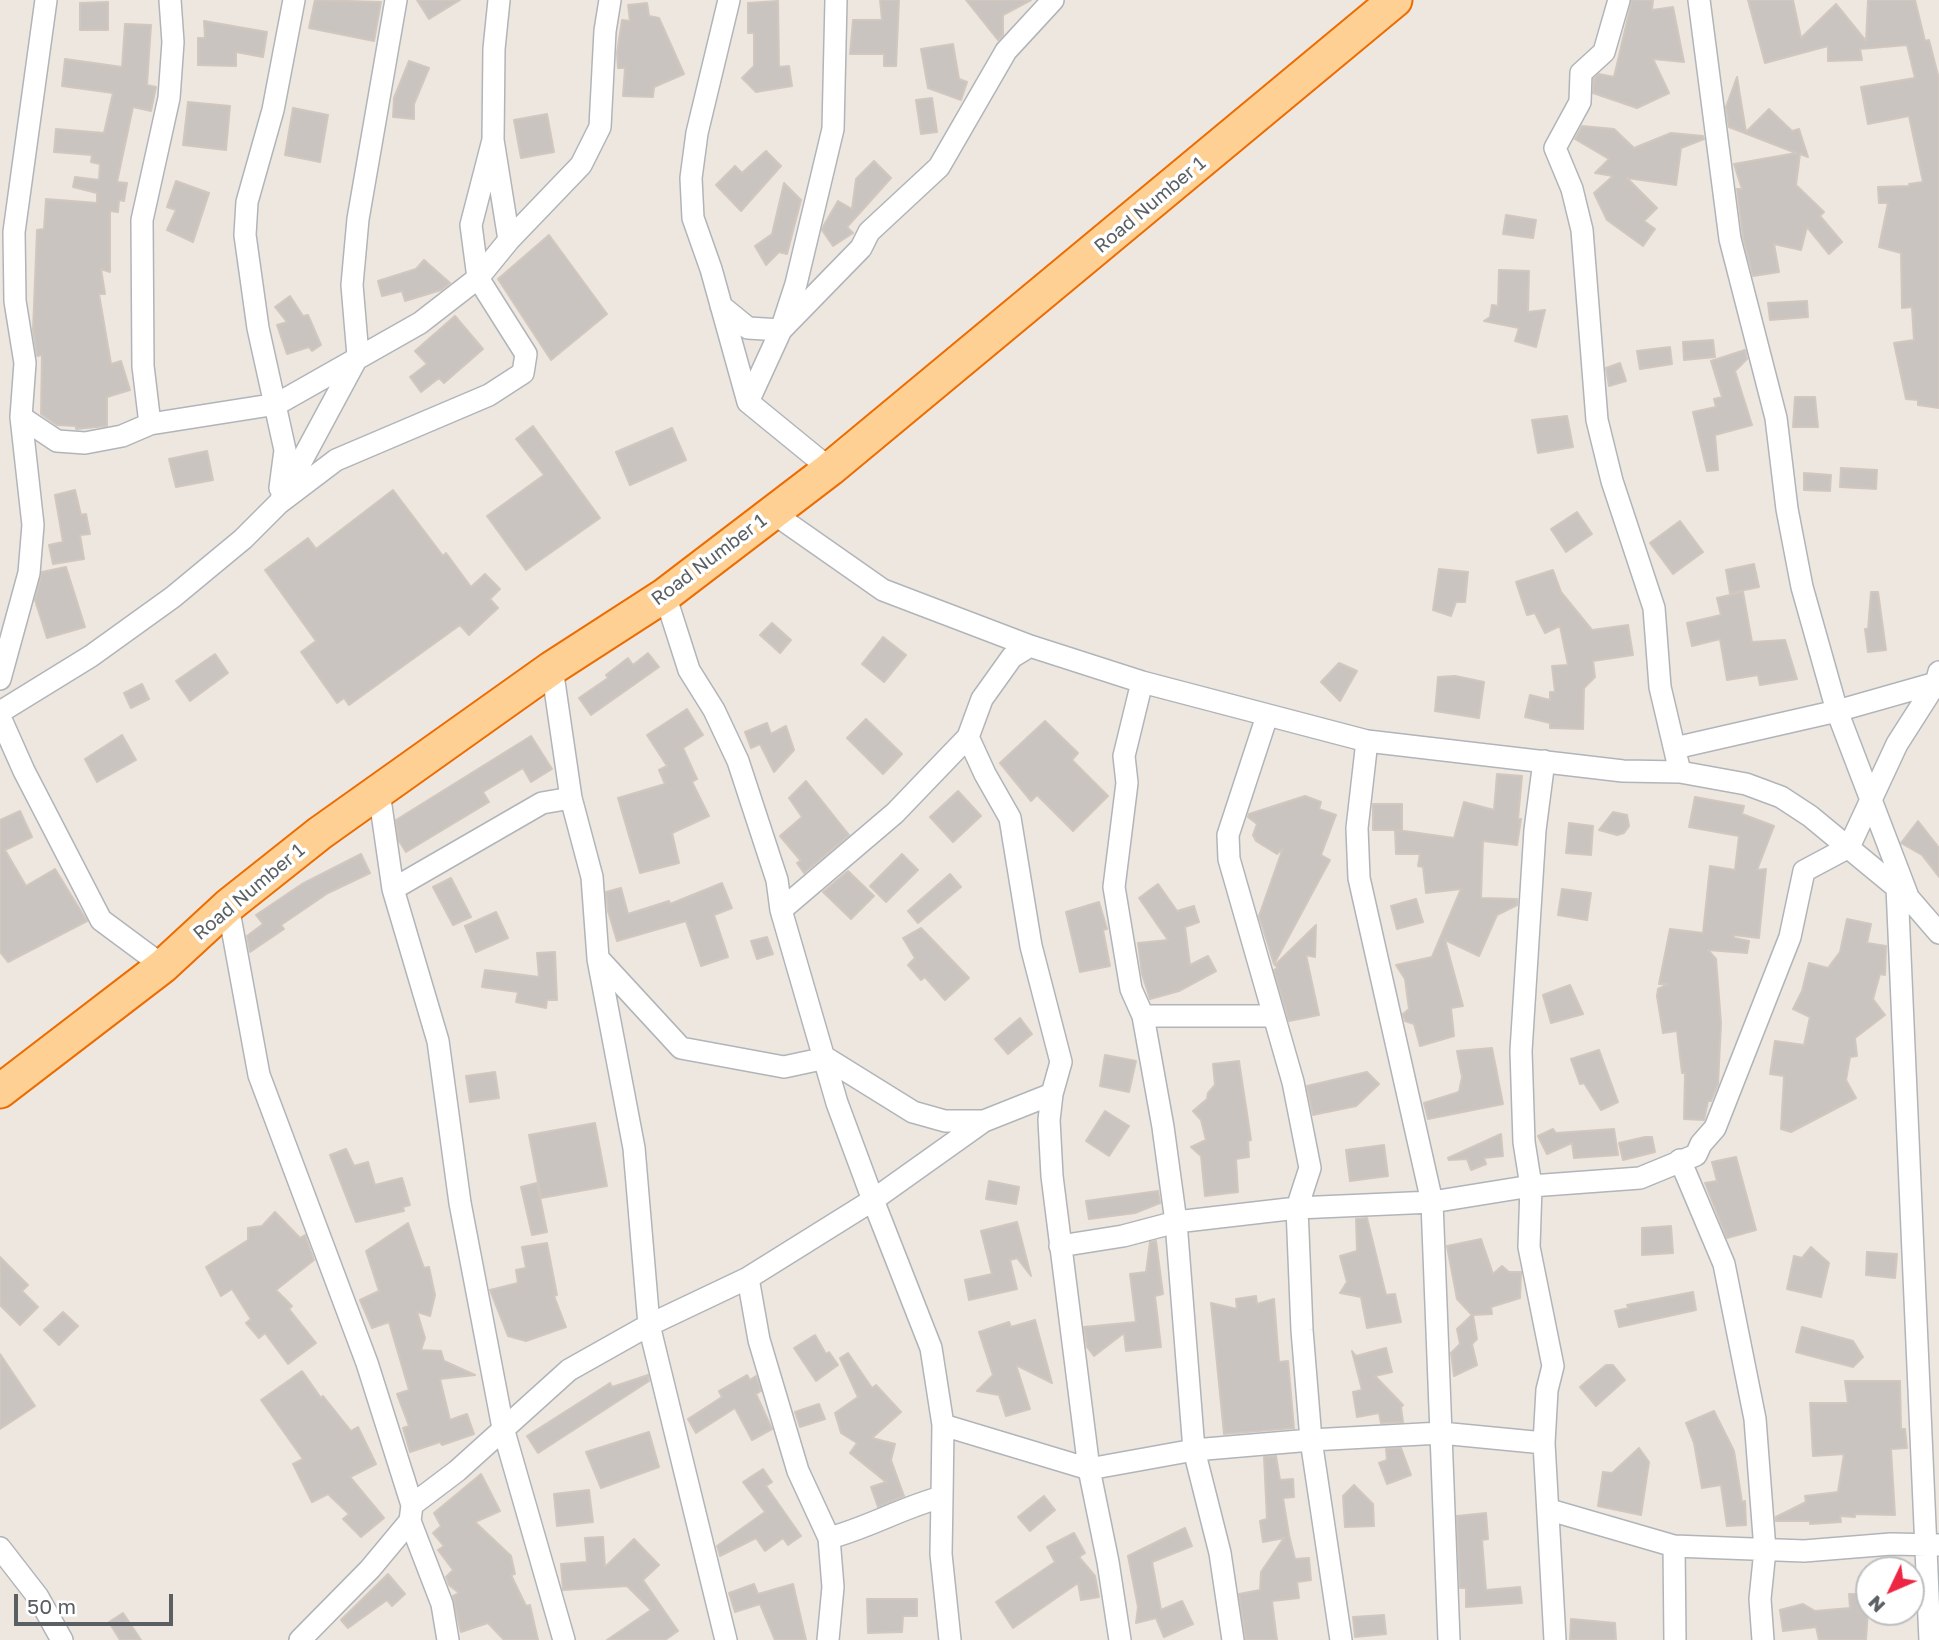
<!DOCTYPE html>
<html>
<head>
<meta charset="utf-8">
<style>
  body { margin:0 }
  #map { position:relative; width:1939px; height:1640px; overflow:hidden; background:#ede7e0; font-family:"Golos Text",sans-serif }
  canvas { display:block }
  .north { position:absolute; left:1855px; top:1556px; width:70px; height:70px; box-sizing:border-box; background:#fff; border:2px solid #bdbfc0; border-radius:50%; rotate:226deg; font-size:19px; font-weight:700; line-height:28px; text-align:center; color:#595f62 }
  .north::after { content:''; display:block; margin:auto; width:24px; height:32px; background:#ed2644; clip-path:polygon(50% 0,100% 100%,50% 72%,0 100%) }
  .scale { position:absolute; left:14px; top:1594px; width:159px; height:32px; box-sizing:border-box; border:4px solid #595f62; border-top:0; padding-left:9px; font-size:21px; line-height:24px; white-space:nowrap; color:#595f62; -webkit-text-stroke:5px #fff; paint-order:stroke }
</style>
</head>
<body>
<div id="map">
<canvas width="1939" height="1640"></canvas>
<div class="north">N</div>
<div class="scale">50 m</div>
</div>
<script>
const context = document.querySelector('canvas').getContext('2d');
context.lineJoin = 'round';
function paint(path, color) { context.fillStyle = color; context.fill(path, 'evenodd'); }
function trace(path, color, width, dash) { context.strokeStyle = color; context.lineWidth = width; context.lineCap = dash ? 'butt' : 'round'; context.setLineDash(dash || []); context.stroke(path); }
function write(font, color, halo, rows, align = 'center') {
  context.font = font + ' "Golos Text",sans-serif'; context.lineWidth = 7; context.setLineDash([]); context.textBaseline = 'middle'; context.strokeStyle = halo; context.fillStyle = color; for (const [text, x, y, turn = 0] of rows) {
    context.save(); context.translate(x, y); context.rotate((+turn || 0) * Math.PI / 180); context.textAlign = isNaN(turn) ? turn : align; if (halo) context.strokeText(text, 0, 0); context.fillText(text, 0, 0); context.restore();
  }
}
const building = new Path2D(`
  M315 0 381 2 374 41 309 28Z
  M417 0H460L429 19Z
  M880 0H899L896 66H884V54H850L853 20H882Z
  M966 0H1031L1003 15V35L998 40Z
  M1632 0H1653L1652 10 1673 7 1684 62 1653 59 1669 93 1637 108 1593 93 1594 79 1599 74 1614 77Z
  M1748 0H1793L1801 38 1836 4 1866 41 1868 0H1915L1925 41 1929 40 1939 79V408L1918 405V400L1906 399 1894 343 1914 340 1912 307 1902 308 1901 253 1879 247 1888 203H1879L1878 187 1909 186V184L1923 182 1909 116 1868 124 1861 87 1915 78 1907 45 1860 49 1862 60 1828 61V46L1765 63Z
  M778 1 779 67 789 66 792 86 756 92 742 78 754 66V33H748V3Z
  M108 2V30H80V3Z
  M647 3 649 16 659 18 684 74 654 87 653 97 623 96 625 68H618L617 53 622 20 630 21 628 5Z
  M204 21 267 32 263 57 236 52V66L198 65V38H205Z
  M125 24 151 25 147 85 156 87 151 111 133 107 117 182 127 183 124 201 119 200 118 212 110 211V272L101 269 105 294H99L111 364 121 361 130 390 107 397V426L76 429V426L57 425 41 414 42 355 37 356 33 330 37 230 44 229 46 199 97 203V193L73 187 75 177 99 180 100 164 91 162 92 155 54 152 56 129 104 133 113 93 62 86 65 59 122 67Z
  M953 44 959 79 967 82 961 100 928 88 921 49Z
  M409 61 429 68 414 104V119L393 117 394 98Z
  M1737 77 1746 132 1769 109 1792 131 1799 129 1808 157 1800 154 1796 185 1824 212 1820 216 1842 242 1829 254 1807 227 1801 250 1774 244 1779 272 1753 276 1743 237 1737 189H1742L1734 164 1796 153 1729 127 1726 107Z
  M932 98 937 132 921 134 916 100Z
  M188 102 230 106 226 150 183 145Z
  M293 108 328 115 320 162 285 155Z
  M547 114 554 152 521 158 514 120Z
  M1582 126 1614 129 1634 148 1671 133 1703 136 1704 139 1681 148 1676 185 1627 178 1657 208 1644 221 1655 229 1643 246 1607 220 1594 193 1613 176 1595 173 1609 159 1575 139Z
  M766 151 781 166 741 211 716 185 735 166 742 173Z
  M874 161 891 178 847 227 853 233 833 246 822 230 824 225 838 201 852 209 856 179Z
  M176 181 209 193 193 242 167 230 176 210 167 207Z
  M784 183 801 200 787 254 779 252 766 265 755 246 772 234Z
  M1506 215 1536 220 1533 238 1503 234Z
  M549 235 607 314 551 360 498 279Z
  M424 260 450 283 441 290 405 301 402 291 382 296 378 281 416 269Z
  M1499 270 1529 271 1528 312 1545 310 1536 347 1515 341 1519 328 1484 321 1490 317 1492 305 1498 306Z
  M290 296 303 316 308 315 321 345 312 351 309 347 287 354 277 325 287 322 275 307Z
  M1807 301 1808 317 1770 320 1768 303Z
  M455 316 483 349 444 383 439 378 421 392 410 377 427 364 415 351Z
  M1713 340 1715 357 1684 360 1683 342Z
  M1670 347 1672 364 1640 369 1637 351Z
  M1745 350 1747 359 1735 371 1752 425 1715 435 1718 470 1707 471 1693 412 1716 407 1714 399 1722 397 1711 361Z
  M1620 363 1626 381 1609 386 1606 368Z
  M1795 397H1815L1818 427H1793Z
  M1567 416 1573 447 1538 453 1532 420Z
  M533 426 600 518 526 570 487 516 544 475 516 439Z
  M672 428 686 460 630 485 616 452Z
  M207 451 213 480 176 487 169 459Z
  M1841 468 1877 470 1876 489 1840 487Z
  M1804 473 1831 475 1830 491 1804 490Z
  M75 490 81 515 86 514 90 534 80 535 84 559 53 564 49 545 63 542 55 495Z
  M393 490 443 556 446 553 471 587 485 574 500 589 490 599 498 608 469 635 460 625 349 705 344 698 337 703 301 652 316 641 265 570 308 538 316 549Z
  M1577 512 1592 534 1566 552 1551 529Z
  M1680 521 1703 552 1673 574 1650 543Z
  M1754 564 1759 587 1730 593 1726 570Z
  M66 567 85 627 47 638 35 600 42 572Z
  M1439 569 1468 572 1465 602H1456L1451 616 1433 610Z
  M1553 570 1561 592 1592 630 1628 625 1633 655 1593 661 1595 677 1584 688 1583 729 1550 728V723L1525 717 1530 695 1550 700V692H1555L1552 666 1568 665 1560 626 1545 633 1535 613 1527 615 1516 582Z
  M1743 592 1752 642 1785 640 1797 679 1760 685 1758 675 1727 680 1720 639 1692 646 1687 623 1721 615 1717 598Z
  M1871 592H1878L1886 650 1868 652 1865 629H1868Z
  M772 623 791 640 780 653 760 635Z
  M883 637 906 655 884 682 862 664Z
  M648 653 659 667 591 715 579 698 608 678 606 675 628 658 633 665Z
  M215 654 228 673 190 701 176 681Z
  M1339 663 1357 671 1340 701 1321 682Z
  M1455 676 1484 682 1479 718 1435 711 1438 677Z
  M142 684 149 699 131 708 124 693Z
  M687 709 703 735 683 748 697 779 692 782 709 816 672 833 679 863 640 873 618 798 665 784 659 770 667 766 647 735Z
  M866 719 902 754 883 774 847 738Z
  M1045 721 1078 753 1072 760 1108 796 1073 831 1037 795 1031 801 1000 763Z
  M767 723 771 734 786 726 794 750 774 772 760 744 751 748 745 732Z
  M122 735 136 760 97 782 85 759Z
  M531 736 552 769 531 782 523 768 483 792 489 802 406 852 399 841 396 820Z
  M1497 774 1522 776 1518 819H1521L1517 845 1483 841 1481 898 1517 899V905L1497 915 1479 956 1445 940 1463 1006 1451 1008 1454 1036 1420 1046 1414 1024 1405 1021 1403 1014 1409 1009 1405 979 1396 965 1432 957 1461 889 1426 893 1423 867 1418 866 1420 854H1396L1395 830H1373V804H1402V830H1397L1454 838 1464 802 1494 810Z
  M806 781 849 835 804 873 797 863 801 861 780 836 802 817 789 798Z
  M958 791 981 816 953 842 930 817Z
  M1305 796 1321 802 1319 809 1336 815 1321 855 1330 860 1274 964 1259 916 1283 848 1277 854 1256 841 1253 835 1257 824 1248 817 1249 814Z
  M1695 797 1744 806 1742 814 1774 826 1757 870 1766 869 1759 938 1734 935V938L1749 941 1747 953 1708 950 1716 959 1721 1023 1718 1084 1711 1101H1708L1704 1120 1684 1119 1685 1073H1682L1677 1031 1663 1033 1657 996 1658 989 1668 984H1659L1670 929 1703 933 1710 866 1735 870 1739 836 1689 827Z
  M20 811 32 837 5 850 26 886 55 869 87 921 8 962 0 952V820Z
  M1613 812 1627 815 1629 826 1624 833 1617 835 1599 830Z
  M1918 821 1939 848V877L1922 855 1901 843Z
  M1569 823 1593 826 1591 855 1566 853Z
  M361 854 370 873 328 893 281 925 284 929 250 952 247 936 263 924 256 915 302 884Z
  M902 854 918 870 886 902 870 886Z
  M848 871 874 896 851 919 823 892Z
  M950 874 961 887 918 923 908 911Z
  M451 878 471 917 453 925 433 887Z
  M722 883 732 908 714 915 728 957 701 966 686 921 617 941 608 911 606 892 621 888 628 914 669 901 670 904Z
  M1158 884 1177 911 1194 906 1199 922 1185 927 1190 965 1208 956 1216 971 1179 991 1150 999 1142 974 1138 943 1168 940 1139 898Z
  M1562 889 1591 893 1587 920 1558 915Z
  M1416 899 1423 922 1397 929 1391 906Z
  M1099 902 1107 929 1103 930 1110 966 1080 972 1066 912Z
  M496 912 508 938 476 952 465 926Z
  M1847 919 1871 924 1867 943 1886 946 1885 975 1880 974 1873 999 1885 1015 1855 1038 1857 1056 1850 1057 1846 1080 1856 1098 1791 1132 1781 1129 1784 1076 1770 1074 1775 1041 1804 1045 1810 1017 1793 1009 1802 991 1809 963 1828 968 1840 952Z
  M1316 925 1315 957 1306 955 1319 1015 1289 1021 1274 970 1278 968 1275 965Z
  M921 928 969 978 945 1000 925 977 921 980 908 965 915 958 903 938Z
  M767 937 773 954 757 959 751 941Z
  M555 952 557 1000H547L546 1008 516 1002 518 992 482 987 485 970 539 977 537 953Z
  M1570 985 1583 1014 1551 1023 1543 995Z
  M1020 1018 1032 1034 1008 1054 995 1039Z
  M1492 1048 1503 1104 1428 1119 1424 1103 1459 1092 1462 1077 1457 1051Z
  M1599 1050 1618 1102 1601 1110 1584 1083 1580 1084 1571 1059Z
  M1105 1055 1136 1061 1129 1092 1100 1086Z
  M1239 1061 1251 1140 1248 1141 1249 1157 1236 1159 1238 1192 1205 1196 1201 1156 1191 1147 1206 1140 1201 1120 1193 1111 1207 1099 1208 1093 1215 1085 1213 1064Z
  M495 1072 499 1098 470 1102 466 1076Z
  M1367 1072 1379 1084 1356 1106 1313 1115 1307 1086Z
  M1105 1111 1129 1126 1109 1156 1086 1141Z
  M595 1123 607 1186 541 1198 529 1135Z
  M1553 1129 1556 1133 1614 1129 1618 1155 1574 1158 1572 1143 1547 1154 1538 1136Z
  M1501 1134 1503 1156 1484 1158 1486 1164 1471 1170 1467 1159 1449 1160 1448 1158Z
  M1645 1137H1652L1655 1152 1623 1160 1619 1143Z
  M1384 1145 1388 1176 1350 1181 1346 1150Z
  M346 1149 354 1166 368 1162 375 1185 402 1178 410 1205 403 1207 404 1211 356 1222 330 1155Z
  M1736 1157 1756 1230 1727 1238 1705 1183 1717 1181 1712 1162Z
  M989 1181 1019 1187 1016 1204 986 1199Z
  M537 1183 547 1232 532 1235 521 1187Z
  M1158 1191 1160 1203 1135 1213 1089 1219 1086 1201Z
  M275 1212 300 1238 305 1235 314 1260 276 1290 292 1306 289 1309 316 1343 288 1364 265 1333 259 1338 246 1323 251 1319 232 1289 221 1296 206 1267 248 1240V1228L262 1226Z
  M1367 1218 1386 1295 1395 1294 1401 1322 1367 1328 1361 1297 1340 1293 1347 1282 1340 1256 1357 1251 1356 1219Z
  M1017 1222 1031 1276 1017 1258 1010 1260 1017 1289 969 1300 965 1280 992 1274 981 1231Z
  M408 1223 424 1268 429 1267 435 1295 430 1316 417 1312 425 1338 421 1350 441 1351 444 1361 475 1375 440 1379 450 1420 467 1414 474 1434 442 1445 440 1442 410 1452 403 1428 409 1426 397 1394 409 1390 389 1322 372 1328 360 1300 379 1291 366 1251Z
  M1671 1226 1673 1253 1642 1255V1228Z
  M1481 1239 1493 1274 1502 1266 1509 1272H1521L1520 1298 1491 1307 1492 1314 1473 1315 1477 1339 1472 1344 1477 1365 1454 1376 1451 1353 1460 1344 1457 1329 1472 1315 1457 1299 1447 1246Z
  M1156 1241 1163 1294 1155 1296 1161 1347 1126 1351 1124 1333 1094 1356 1087 1347 1084 1327 1136 1322 1130 1274 1146 1272 1150 1242Z
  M547 1243 557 1295 554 1296 566 1327 526 1341 508 1336 490 1290 518 1283 516 1270 526 1268 522 1247Z
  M1811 1247 1829 1263 1821 1297 1787 1289 1794 1256 1802 1258Z
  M1867 1252 1897 1254 1895 1278 1866 1275Z
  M0 1257 28 1285 22 1291 38 1307 20 1325 0 1305Z
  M1693 1292 1696 1310 1619 1327 1615 1311 1629 1308 1627 1305Z
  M1256 1296 1257 1304 1274 1299 1279 1362 1288 1361 1294 1428 1224 1434 1211 1303 1237 1309 1236 1299Z
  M63 1312 78 1326 59 1345 44 1330Z
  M1035 1320 1052 1383 1016 1365 1030 1409 1006 1416 999 1395 977 1391 993 1375 979 1332 1009 1322 1011 1327Z
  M1802 1327 1853 1341 1863 1357 1853 1367 1796 1352Z
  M815 1335 826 1354 829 1352 838 1365 816 1381 794 1348Z
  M1386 1348 1392 1372 1375 1376 1403 1405 1401 1407 1403 1422 1381 1423 1379 1413 1357 1417 1353 1392 1362 1390 1352 1351 1356 1356Z
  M848 1353 872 1388 876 1385 901 1412 872 1438 895 1444 891 1460 904 1496 878 1507 871 1487 886 1482 850 1453 857 1443 841 1433 835 1413 858 1397 840 1358Z
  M0 1354 35 1406 0 1429Z
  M1606 1365H1613L1625 1380 1596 1406 1580 1387Z
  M302 1371 321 1398 323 1396 351 1431 358 1427 376 1464 350 1477 384 1518 361 1537 343 1519 349 1514 328 1494 312 1502 293 1464 303 1459 261 1400Z
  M648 1375 649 1381 538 1453 527 1436 610 1383 612 1387Z
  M747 1375 750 1380 756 1376 761 1391 756 1394 772 1429 752 1440 735 1408 696 1433 688 1419 722 1397 719 1391Z
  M1845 1381H1900L1901 1429H1905L1907 1448 1891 1449 1895 1515 1855 1514V1517L1840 1516 1841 1522 1810 1524V1521H1776V1517L1806 1502 1805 1496 1838 1492 1844 1454 1813 1456 1810 1403H1848Z
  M819 1404 825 1419 800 1427 795 1412Z
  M1714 1411 1734 1451 1742 1502 1745 1501 1746 1525 1727 1526 1721 1485 1702 1488 1694 1443 1686 1423Z
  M649 1432 659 1467 601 1488 586 1452Z
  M1401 1448 1411 1475 1387 1484 1379 1463 1387 1460 1386 1449Z
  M1639 1448 1649 1462 1641 1515 1598 1506 1603 1472 1612 1473Z
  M1276 1456 1280 1480 1293 1479 1294 1497 1283 1498 1289 1535 1295 1559 1309 1558 1311 1580 1297 1582 1299 1598 1272 1601 1277 1640H1246L1239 1594 1260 1590 1261 1572 1284 1538 1263 1542 1260 1521 1267 1519 1264 1457Z
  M763 1469 772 1482 766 1486 801 1536 788 1545 783 1538 765 1551 756 1538 720 1556 717 1546 765 1512 743 1482Z
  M481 1474 500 1511 475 1522 511 1556 515 1574 511 1575 526 1606 530 1605 538 1640H504L488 1623 461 1632 460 1629 453 1596 459 1593 449 1585 446 1577 453 1570 438 1550 444 1546 433 1533 441 1526 434 1513Z
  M1354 1485 1373 1504 1374 1526 1345 1527 1343 1496Z
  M589 1490 593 1522 557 1526 554 1494Z
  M1044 1496 1055 1510 1030 1531 1018 1517Z
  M1486 1513 1488 1539 1482 1540 1486 1590 1520 1587 1522 1603 1466 1607V1588H1460L1457 1516Z
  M1185 1528 1192 1546 1152 1562 1161 1610 1182 1601 1193 1624 1164 1637 1156 1618 1136 1623 1138 1607 1128 1556Z
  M1074 1533 1085 1553 1079 1557 1095 1576 1099 1597 1081 1600 1078 1583 1013 1628 996 1602 1055 1562 1047 1547Z
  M603 1537 605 1567 634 1539 659 1565 643 1580 678 1631 665 1640H607L651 1610 627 1586 563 1590 561 1564 587 1562 585 1538Z
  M388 1574 405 1594 392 1606 387 1600 348 1628 341 1620Z
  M754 1584 758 1594 793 1584 806 1640H775L760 1604 735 1612 729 1593Z
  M1849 1594H1869L1866 1640H1819L1816 1627 1783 1631 1780 1610 1803 1604 1815 1611 1850 1608Z
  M867 1599H917V1616H903L902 1632 868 1633Z
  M123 1613 141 1640H120L109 1622Z
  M1384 1615 1386 1634 1355 1637 1353 1617Z
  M1571 1619 1615 1623 1616 1640H1570Z`);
paint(building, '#c9c4bf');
trace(building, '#d1c7bf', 2);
const minor = new Path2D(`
  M46 0 14 232 15 301 25 363 21 417 57 441 85 443 122 436 150 424 277 404 420 323 478 278 471 225 493 140
  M499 0 494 49 493 140 509 240
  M729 0 697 133 691 178 693 218 711 269 748 402 830 469
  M1619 0 1604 52 1581 73 1580 102 1555 148 1572 189 1582 230 1597 420 1612 481 1654 608 1660 687 1680 772
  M1699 0 1730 239 1776 418 1787 509 1802 587 1837 711 1907 894
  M721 306 748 328 781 330 861 248 869 232 939 167 1006 51 1053 0
  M748 402 781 330 796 284 833 129 836 0
  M150 424 143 366 142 220 169 98 173 42 170 0
  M280 488 285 450 258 328 245 235 247 202 273 110 294 0
  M281 499 358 356 352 285 358 219 396 0
  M773 513 883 590 1030 646 1142 682 1367 741 1623 771 1680 772 1746 784 1781 797 1810 816 1907 896 1939 933
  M552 668 571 798 592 877 598 958 681 1048 784 1067 826 1058 913 1112 945 1121H984
  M0 679 29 573 33 525 21 417
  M1142 682 1124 756 1127 783 1114 887 1131 989 1143 1016 1163 1127 1176 1222 1194 1450 1220 1553 1233 1640
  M0 712 91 656 173 597 243 539 278 504 336 460 489 395 523 373 526 354 478 278 509 240 581 165 600 127 605 31 610 0
  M1267 716 1228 835 1229 859 1293 1082 1310 1168 1297 1208 1302 1330 1311 1440 1341 1640
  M0 717 24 771 101 920 163 966
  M968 737 985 774 1010 818 1031 946 1061 1062 1052 1094 1049 1120 1052 1176 1089 1469 1108 1562 1120 1640
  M1367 741 1357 828 1359 878 1432 1202 1449 1640
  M1675 748 1837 711 1939 682
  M1544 761 1535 830 1521 1051 1524 1142 1531 1186 1529 1247 1553 1366 1547 1390 1544 1443 1555 1640
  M379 792 393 889 438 1041 460 1203 503 1428 564 1640
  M1897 887 1930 1640
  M393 889 542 803 571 798
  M228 906 259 1075 367 1363 412 1505 410 1521 442 1604 448 1640
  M781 910 895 813 968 737 982 699 1012 657 1030 646
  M598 959 634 1148 649 1325 726 1640
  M1143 1016H1274
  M1680 1160 1724 1264 1755 1419 1765 1550 1760 1599 1763 1640
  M1060 1246 1123 1236 1176 1222 1297 1208 1432 1202 1531 1186 1640 1178 1696 1155 1701 1144 1715 1128 1790 937 1804 871 1849 847 1897 744 1936 683 1939 672
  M748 1278 759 1340 798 1471 829 1538 833 1587 828 1640
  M943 1425 931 1348 873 1200 984 1121 1052 1094
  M942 1497 941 1554 950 1640
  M412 1505 457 1471 569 1370 649 1325 748 1278 873 1200 837 1103 781 910 777 880 738 761 714 710 689 670 665 595
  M1550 1510 1674 1546 1804 1551 1891 1544 1939 1545
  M829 1538C868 1528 903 1507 942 1497L943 1425 1089 1469 1194 1450 1311 1440 1441 1433 1544 1443
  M1674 1546 1675 1640
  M0 1548 38 1597 62 1640
  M300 1640 370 1569 410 1521`);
const trunk = new Path2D(`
  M0 1091 163 966 228 906 320 833 552 668 665 595 830 469 1395 0`);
trace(minor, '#b1b5b9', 24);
trace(trunk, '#ed6c00', 37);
trace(minor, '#fff', 21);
trace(trunk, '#ffd094', 33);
write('19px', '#595f62', '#fff', [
  ["Road Number 1",1150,205,-40],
  ["Road Number 1",709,560,-37],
  ["Road Number 1",249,892,-40]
]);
</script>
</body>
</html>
